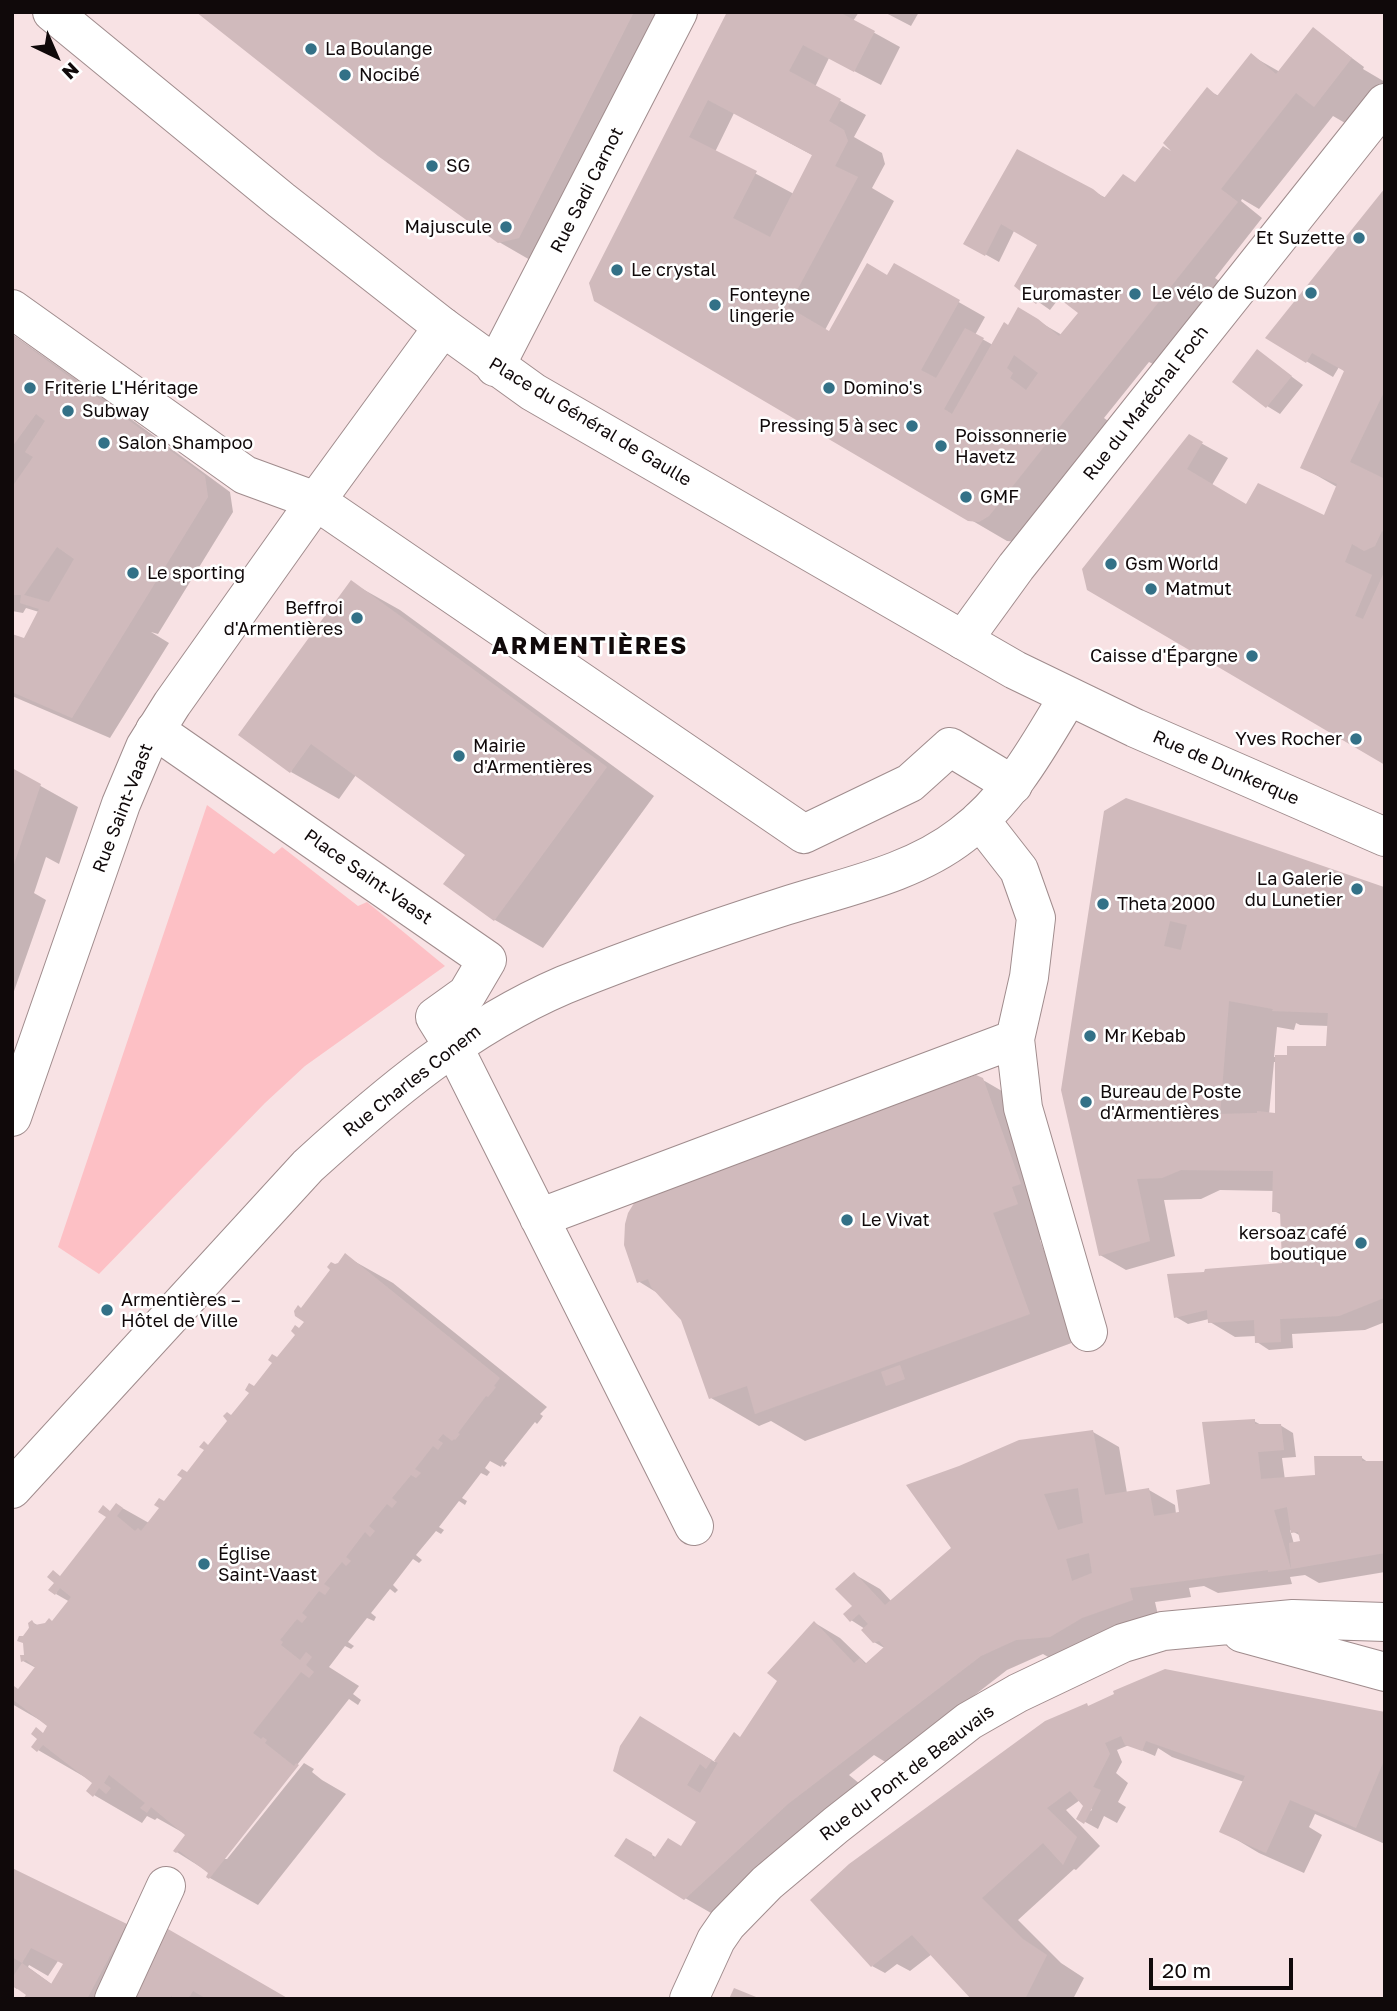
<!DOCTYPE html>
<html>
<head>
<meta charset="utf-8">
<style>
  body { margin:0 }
  #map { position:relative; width:1397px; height:2011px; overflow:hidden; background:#f8e2e4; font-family:"Golos Text",sans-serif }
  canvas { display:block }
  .frame { position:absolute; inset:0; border:14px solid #10090a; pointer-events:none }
  .north { position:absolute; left:21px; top:21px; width:70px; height:70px; -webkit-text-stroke:5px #fff; paint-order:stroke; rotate:136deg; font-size:19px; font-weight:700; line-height:28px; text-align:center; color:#10090a }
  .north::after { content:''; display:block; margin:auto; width:24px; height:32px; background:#10090a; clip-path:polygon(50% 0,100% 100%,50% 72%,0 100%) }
  .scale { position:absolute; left:1149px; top:1958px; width:144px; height:32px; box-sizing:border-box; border:4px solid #10090a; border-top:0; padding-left:9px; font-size:21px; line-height:24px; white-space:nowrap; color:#10090a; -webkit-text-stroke:5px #fff; paint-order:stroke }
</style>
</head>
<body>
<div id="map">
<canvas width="1397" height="2011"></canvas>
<div class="frame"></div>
<div class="north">N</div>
<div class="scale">20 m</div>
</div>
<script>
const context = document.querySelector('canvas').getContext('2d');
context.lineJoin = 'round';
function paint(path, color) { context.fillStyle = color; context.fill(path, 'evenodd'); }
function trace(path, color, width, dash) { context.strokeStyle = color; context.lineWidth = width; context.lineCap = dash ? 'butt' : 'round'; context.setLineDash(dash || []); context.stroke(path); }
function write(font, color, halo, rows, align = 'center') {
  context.font = font + ' "Golos Text",sans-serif'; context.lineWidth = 5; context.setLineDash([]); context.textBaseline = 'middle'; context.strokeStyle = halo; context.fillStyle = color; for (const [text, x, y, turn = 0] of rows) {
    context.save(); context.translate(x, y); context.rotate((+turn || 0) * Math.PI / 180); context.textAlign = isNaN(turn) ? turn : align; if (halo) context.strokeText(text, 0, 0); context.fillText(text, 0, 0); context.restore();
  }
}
paint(new Path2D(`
  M207 805 274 854 282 847 358 906 367 902 445 966 305 1066 265 1103 99 1274 58 1247Z`), '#fdc0c5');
paint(new Path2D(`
  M199 12H667L537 264 499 242Z
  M729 12H859L853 21 900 47 881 85 829 58 815 87 866 115 854 137 882 153 885 164 872 188 894 201 825 330 830 333 888 277 895 266 985 317 975 335 993 345 1009 327 1019 310 1062 335 1086 317 1060 297 1050 310 1016 286 1039 244 1014 231 999 262 965 243 1017 151 1106 198 1184 160 1207 90 1219 96 1252 56 1280 72 1313 29 1364 67 1363 69 1385 82V85L1352 127 1333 116 1259 209 1242 199 1241 201 1262 218 1215 278 1226 286 1161 368 1149 362 1104 418 1115 426 1018 542 1007 541 595 300ZM734 113 814 156 794 194 715 152Z
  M884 12H919L911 26Z
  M1385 191V763L1167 634 1190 437 1228 458 1212 485 1247 506 1324 517 1337 487 1302 467 1355 379 1339 367 1333 377 1267 338Z
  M12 334 110 403 70 462 73 464 112 405 230 492 233 512 158 634 151 632 169 643 110 738 12 696V636L25 641 39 612 26 608 23 613 12 611Z
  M1257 351 1303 385 1280 414 1267 406Z
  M352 583 400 610 654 796 543 948 495 920 445 884 467 855 356 775 339 799 291 772Z
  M12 770 78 807 59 864 46 857 34 893 46 900 13 994Z
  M1106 812 1385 890V1322L1365 1330 1292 1334 1293 1348 1269 1350 1257 1342 1256 1336 1235 1337 1210 1322 1209 1319 1188 1324 1176 1317 1284 1265 1282 1215 1274 1211 1275 1191 1220 1190 1201 1199 1164 1200 1175 1256 1126 1270 1100 1255ZM1296 1023 1300 1025 1329 1026 1328 1048 1289 1057H1274L1277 1027 1294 1030ZM1274 1062H1277V1115L1269 1114Z
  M983 1080 1031 1108 1065 1231 1040 1240 1077 1341 805 1441 771 1421 759 1426 711 1398 682 1319 659 1294 638 1281Z
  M345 1256 393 1283 547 1407 540 1414 543 1416 541 1419 537 1424 535 1422 504 1461 507 1463 504 1467 502 1465 501 1467 490 1461 485 1468 490 1472 487 1476 481 1473 462 1498 467 1501 465 1505 459 1501 439 1527 444 1530 441 1534 436 1531 416 1555 422 1560 419 1563 413 1559 393 1585 398 1590 395 1593 390 1589 371 1613 376 1617 374 1621 367 1618 348 1642 354 1646 351 1649 345 1646 329 1667 359 1686 353 1694 361 1700 358 1705 349 1699 223 1859H227L304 1763 314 1769 312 1772 322 1780 346 1794 258 1905 210 1878V1873L175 1851 187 1835 157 1818 155 1820 147 1816 142 1823 94 1795 95 1783 38 1750 40 1739 50 1726 12 1704V1689L18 1690 36 1668 23 1661 26 1656 24 1638 32 1622 39 1626 53 1622 70 1602 56 1594 61 1577 117 1505 149 1523 307 1322 302 1310Z
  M1254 1421 1263 1426 1280 1425 1293 1433 1296 1457 1282 1458 1285 1480 1317 1477 1362 1458 1369 1463 1385 1462V1572L1319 1583 1305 1575 1290 1577 1292 1584 1218 1593 1204 1586 1189 1588 1191 1597 1155 1602 1158 1615 1055 1661 1043 1654 1007 1670 887 1763 874 1755 849 1775 860 1784 814 1819 711 1913 685 1898 627 1840 657 1858 682 1848 699 1822 666 1733 715 1762 734 1735 741 1739 815 1623 840 1638 867 1664 886 1649 874 1642 865 1629 851 1620 854 1606V1574L880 1589 892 1602 1093 1432 1119 1447 1127 1493 1149 1490 1175 1505 1176 1514 1212 1486ZM1290 1530 1301 1536 1302 1543 1294 1544Z
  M1086 1705 1090 1707 1385 1714V1844L1315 1814 1309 1827 1322 1835 1304 1873 1259 1853 1222 1831 1244 1782 1172 1757 1158 1748 1155 1756 1129 1745 1117 1750 1122 1762 1116 1773 1128 1783 1118 1802 1126 1807 1117 1823 1104 1816 1098 1829 1078 1818 1084 1809 1091 1811 1092 1809 1080 1800 1066 1810 1100 1846 1076 1870 1074 1869 1018 1920 1061 1963 1084 1978 1073 1999H974L932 1954 910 1971 897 1964 885 1973 872 1966Z
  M21 1874 152 1940 120 1999H25L29 1994 19 1987 17 1989 12 1986V1885ZM58 1961 65 1964 53 1985 28 1967 29 1965 48 1976Z
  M169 1932 285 1999H134Z`), '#0003');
paint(new Path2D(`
  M196 12H634L519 238 498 243 378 156Z
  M727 12H839L875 31 854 72 803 45 789 71 841 99 829 121 844 130 848 141 835 166 858 177 788 307 829 331 867 263 887 275 894 263 960 300 921 370 936 378 965 328 984 338 944 409 952 414 1004 322 1008 325 1018 307 1038 319 1059 336 1078 313 1048 290 1036 304 1014 286 1037 245 1001 224 985 256 963 244 1017 149 1093 189 1104 198 1123 174 1135 182 1163 146 1171 151 1163 143 1207 87 1217 96 1251 53 1276 74 1313 27 1352 58 1314 107 1296 93 1221 189 1238 202 989 516 979 522 968 521 594 301 589 283ZM708 100 812 155 770 237 733 218 757 171 689 137ZM1014 355 1038 373 1026 390 1010 378 1013 373 1007 368Z
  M1385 188V390L1350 462 1385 479V533L1382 531 1375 546 1364 551 1352 544 1345 562 1372 575 1355 616 1363 619 1385 570V765L1087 590 1082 569 1189 434 1203 442 1187 469 1246 504 1258 483 1324 515 1337 484 1300 468 1344 371 1312 353 1306 363 1265 338Z
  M12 335 205 476 208 497 72 718 12 692V634L24 638 39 609 20 603 21 595H12V487L33 457 25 452 45 421 36 414 12 447ZM57 547 74 559 49 602 24 595Z
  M1257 349 1292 376 1266 408 1232 382Z
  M351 580 607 767 494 921 443 884 465 855 311 744 290 773 238 735Z
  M12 768 41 784 13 867H12Z
  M1126 798 1384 887V1298L1339 1316 1280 1319 1281 1342 1255 1343 1254 1320 1208 1323 1207 1310 1174 1318 1167 1274 1204 1272 1205 1269 1282 1263 1280 1212H1272L1273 1171 1181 1170 1162 1178 1137 1179 1150 1241 1099 1256 1061 1090 1104 811ZM1170 921 1187 925 1181 950 1164 946ZM1229 1001 1273 1009 1272 1011 1328 1013 1326 1046H1287V1055H1275V1113L1257 1111V1113L1220 1114Z
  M976 1075 983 1078 1021 1184 1012 1187 1018 1204 993 1213 1030 1314 755 1414 747 1386 709 1399 681 1320 651 1287 648 1279 637 1283 624 1245 625 1224 628 1213 639 1195Z
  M345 1253 500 1378 494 1386 496 1387 493 1391 488 1397 486 1396 458 1433 460 1434 455 1440 454 1439 452 1441 443 1434 438 1440 443 1443 438 1450 433 1446 415 1469 421 1473 416 1478 411 1475 392 1498 397 1502 392 1508 387 1504 369 1526 375 1531 370 1537 365 1532 346 1557 351 1561 346 1566 342 1562 324 1584 330 1588 325 1595 319 1591 302 1613 307 1617 302 1623 297 1619 280 1640 283 1642 281 1645 300 1660 306 1652 312 1657 306 1665 314 1672 309 1678 301 1672 253 1733 261 1739 263 1737 267 1740 265 1743 294 1766 296 1763 299 1765 209 1879 206 1877 208 1873 179 1851 176 1853 173 1851 185 1835 151 1807 147 1813 140 1808 145 1803 109 1775 104 1783 111 1788 106 1794 99 1788 93 1797 86 1791 92 1783 43 1745 37 1752 31 1747 37 1739 31 1734 36 1727 43 1733 47 1726 12 1699 14 1686 18 1689 35 1667 26 1660 21 1662 20 1655H24L23 1643 17 1641 19 1636H23L29 1628 28 1623 32 1620 35 1625 45 1623 49 1618 52 1621 71 1597 60 1588 55 1595 48 1590 54 1583 47 1577 53 1570 60 1576 106 1517 98 1512 103 1505 110 1511 116 1503 123 1508 117 1516 135 1531 138 1528 141 1531 159 1508 154 1505 159 1498 164 1501 182 1478 177 1475 182 1469 187 1472 204 1450 199 1447 204 1441 208 1445 227 1421 223 1416 227 1412 231 1415 249 1393 245 1390 249 1383 254 1386 272 1363 268 1360 272 1354 277 1357 295 1335 291 1331 295 1325 299 1328 304 1322 295 1316 294 1311 298 1305 301 1308 330 1270 327 1267 331 1262 335 1264 338 1263Z
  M900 1365 905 1379 886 1386 881 1372Z
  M1255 1419V1424H1281L1284 1450 1258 1452 1261 1479 1315 1475 1314 1456H1362V1461H1385V1553L1291 1569 1289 1543 1300 1541 1298 1532 1291 1533 1287 1507 1274 1510 1291 1569 1268 1572V1570L1130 1588 1133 1600 1082 1618 1050 1637 1016 1640 981 1656 788 1804 684 1900 614 1856 626 1838 652 1853 653 1860 668 1838 681 1846 696 1822 613 1771 620 1746 640 1716 712 1760 706 1769 700 1764 687 1785 700 1793 718 1763 714 1761 734 1732 740 1737 777 1681 767 1673 814 1621 854 1663 860 1658 865 1664 884 1647 879 1641 873 1643 861 1630 868 1624 859 1614 850 1622 843 1614 852 1606 835 1589 854 1572 885 1605 951 1548 906 1485 959 1466 1019 1440 1093 1430 1105 1495 1149 1488 1154 1516 1179 1512 1176 1490 1210 1484 1202 1422ZM1078 1488 1083 1523 1058 1530 1044 1494ZM1089 1553 1092 1573 1072 1581 1066 1559Z
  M1165 1669 1385 1712V1758L1356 1828 1290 1800 1266 1853 1219 1832 1245 1776 1146 1741 1142 1751 1125 1745 1121 1736 1105 1743 1110 1754 1093 1787 1101 1790 1084 1824 1076 1819 1083 1806 1070 1791 1047 1808 1077 1837 1063 1865 1043 1843 982 1898 1023 1939 1047 1955 1025 1999H971L912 1935 871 1967 810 1900 849 1864 1045 1721 1087 1703 1088 1706 1114 1694 1113 1691Z
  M12 1868 127 1924 87 1999H23L26 1995 12 1985V1978L22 1963 51 1984 63 1964 31 1948 22 1963 12 1957Z
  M168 1929 289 1999H207L193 1991 190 1996 185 1999H175L171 1996 170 1999H132Z
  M734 1988 761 1999H729Z`), '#d0babc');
const pedestrian = new Path2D(`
  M12 309 245 475 316 501 804 834 910 783 950 747 1013 785
  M155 730 487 960 467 994 435 1017 453 1046 694 1526
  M980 820 1019 870 1036 918 1029 977 1015 1039 1023 1108 1088 1332
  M539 1218 1015 1039`);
const minor = new Path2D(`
  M495 367 678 12
  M963 640 1016 567 1385 103
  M12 1117 121 804 145 747 172 704 316 501 443 327
  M1242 1633 1385 1672
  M114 1999 166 1886
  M689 1999 716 1940 727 1924 767 1883 836 1825 969 1721 1018 1693 1123 1643 1163 1631 1293 1619 1385 1622`);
const secondary = new Path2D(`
  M52 12 281 200 443 327 533 392 1015 670 1135 728 1385 837
  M12 1489 308 1166C386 1095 466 1027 564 985 636 956 710 930 785 906 844 887 912 874 962 835 1010 799 1038 747 1068 697`);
trace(pedestrian, '#a08c8d', 40);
trace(minor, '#a08c8d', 40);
trace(secondary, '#a08c8d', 40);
trace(pedestrian, '#fff', 38);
trace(minor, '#fff', 38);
trace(secondary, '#fff', 38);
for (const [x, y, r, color] of [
  [311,49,7,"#337187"],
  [345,75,7,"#337187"],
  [432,166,7,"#337187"],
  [506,227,7,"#337187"],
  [1359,238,7,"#337187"],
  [617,270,7,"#337187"],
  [1311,293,7,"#337187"],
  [1135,294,7,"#337187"],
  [715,305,7,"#337187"],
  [30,388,7,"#337187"],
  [829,388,7,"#337187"],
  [68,411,7,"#337187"],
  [912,426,7,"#337187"],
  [104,443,7,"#337187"],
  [941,446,7,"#337187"],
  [966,497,7,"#337187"],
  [1111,564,7,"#337187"],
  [133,573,7,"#337187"],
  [1151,589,7,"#337187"],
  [357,618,7,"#337187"],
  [1252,656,7,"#337187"],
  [1356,739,7,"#337187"],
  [459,756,7,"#337187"],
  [1357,889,7,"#337187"],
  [1103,904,7,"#337187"],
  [1090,1036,7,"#337187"],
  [1086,1102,7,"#337187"],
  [847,1220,7,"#337187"],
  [1361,1243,7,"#337187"],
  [107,1310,7,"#337187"],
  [204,1564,7,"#337187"]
]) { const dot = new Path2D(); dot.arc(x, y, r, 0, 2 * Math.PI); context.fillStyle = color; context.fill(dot); trace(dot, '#fff', 2.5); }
write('18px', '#10090a', '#fff', [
  ["La Boulange",325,49],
  ["Nocibé",359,75],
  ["SG",446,166],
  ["Majuscule",492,227,"right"],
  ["Et Suzette",1345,238,"right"],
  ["Le crystal",631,270],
  ["Le vélo de Suzon",1297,293,"right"],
  ["Euromaster",1121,294,"right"],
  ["Fonteyne",729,295],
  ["lingerie",729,316],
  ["Friterie L'Héritage",44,388],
  ["Domino's",843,388],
  ["Subway",82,411],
  ["Pressing 5 à sec",898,426,"right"],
  ["Poissonnerie",955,436],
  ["Havetz",955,457],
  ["Salon Shampoo",118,443],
  ["GMF",980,497],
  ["Gsm World",1125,564],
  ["Le sporting",147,573],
  ["Matmut",1165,589],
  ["Beffroi",343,608,"right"],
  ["d'Armentières",343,629,"right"],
  ["Caisse d'Épargne",1238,656,"right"],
  ["Yves Rocher",1342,739,"right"],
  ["Mairie",473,746],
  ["d'Armentières",473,767],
  ["La Galerie",1343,879,"right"],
  ["du Lunetier",1343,900,"right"],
  ["Theta 2000",1117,904],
  ["Mr Kebab",1104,1036],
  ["Bureau de Poste",1100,1092],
  ["d'Armentières",1100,1113],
  ["Le Vivat",861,1220],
  ["kersoaz café",1347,1233,"right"],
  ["boutique",1347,1254,"right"],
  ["Armentières –",121,1300],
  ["Hôtel de Ville",121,1321],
  ["Église",218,1554],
  ["Saint-Vaast",218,1575]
], 'left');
write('18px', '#10090a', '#fff', [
  ["Rue Sadi Carnot",587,190,-63],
  ["Rue du Maréchal Foch",1146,403,-52],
  ["Place du Général de Gaulle",590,422,31],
  ["Rue de Dunkerque",1226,768,24],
  ["Rue Saint-Vaast",123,808,-69],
  ["Place Saint-Vaast",368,877,35],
  ["Rue Charles Conem",412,1081,-38],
  ["Rue du Pont de Beauvais",907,1773,-37]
]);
context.letterSpacing = '2px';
write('bold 24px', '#10090a', '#fff', [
  ["ARMENTIÈRES",590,646]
]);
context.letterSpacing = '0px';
</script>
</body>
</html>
